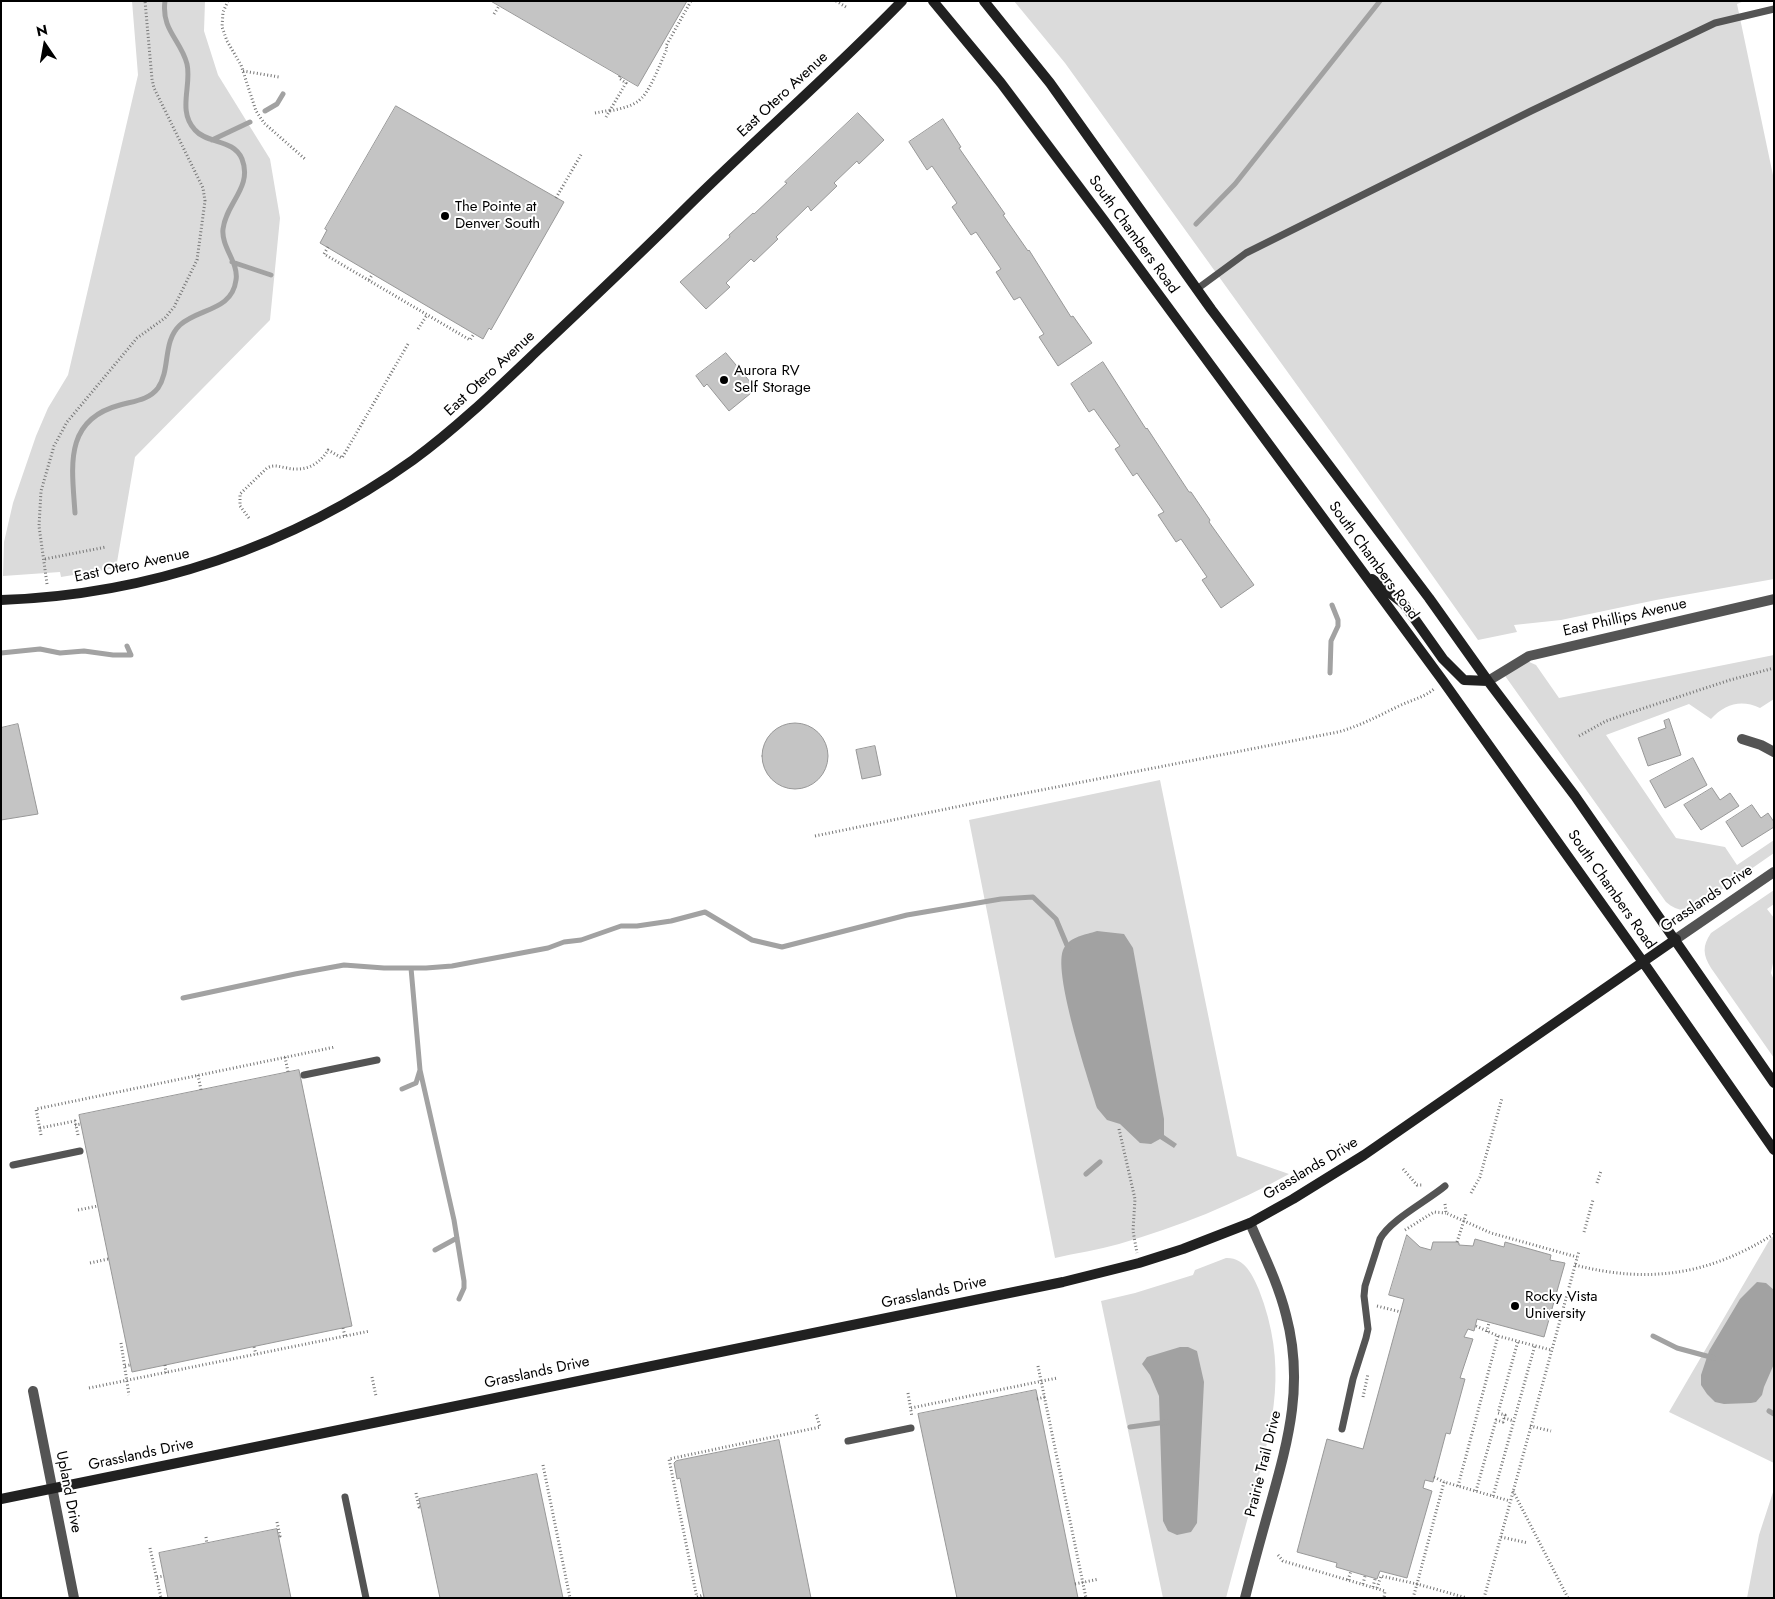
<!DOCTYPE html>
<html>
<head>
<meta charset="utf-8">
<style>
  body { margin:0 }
  #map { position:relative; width:1775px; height:1599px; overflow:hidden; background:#fff; font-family:Jost,sans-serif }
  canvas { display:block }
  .frame { position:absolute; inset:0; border:2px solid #000; pointer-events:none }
  .north { position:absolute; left:20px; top:20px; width:50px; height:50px; -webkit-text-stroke:4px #fff; paint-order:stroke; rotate:348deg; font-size:14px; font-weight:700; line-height:20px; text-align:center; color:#000 }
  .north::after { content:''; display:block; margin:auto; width:18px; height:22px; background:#000; clip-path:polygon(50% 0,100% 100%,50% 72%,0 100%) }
</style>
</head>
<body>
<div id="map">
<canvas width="1775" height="1599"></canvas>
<div class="frame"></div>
<div class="north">N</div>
</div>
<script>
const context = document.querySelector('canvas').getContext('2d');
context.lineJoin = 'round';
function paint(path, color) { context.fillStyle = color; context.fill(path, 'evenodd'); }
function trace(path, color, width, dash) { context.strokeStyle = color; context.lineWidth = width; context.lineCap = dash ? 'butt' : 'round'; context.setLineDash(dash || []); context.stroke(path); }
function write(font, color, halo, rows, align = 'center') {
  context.font = font + ' Jost,sans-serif'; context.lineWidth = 4; context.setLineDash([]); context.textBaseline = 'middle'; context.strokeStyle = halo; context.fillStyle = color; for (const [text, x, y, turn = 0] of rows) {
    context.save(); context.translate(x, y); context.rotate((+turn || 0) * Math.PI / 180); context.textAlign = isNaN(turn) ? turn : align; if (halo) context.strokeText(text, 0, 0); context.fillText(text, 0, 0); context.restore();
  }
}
paint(new Path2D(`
  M132 1H205L204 31 218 75 270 159 280 218 270 320 135 457 116 568 61 577 60 572 3 576 4 542 13 503 36 436 48 408 68 375 138 75Z
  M1014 1H1744L1737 4 1774 180V579L1656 600 1561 620 1514 625 1517 632 1478 640 1343 449 1065 63Z
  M1774 655V699L1760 708C1741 699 1725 704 1711 719L1689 704 1606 735 1676 838 1725 847 1737 865 1774 840V853L1695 908C1684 912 1675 910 1666 902L1503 673 1527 661 1536 665 1559 698Z
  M1160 780 1237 1156 1289 1174C1235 1204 1178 1227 1119 1244 1098 1250 1076 1253 1055 1258L969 820Z
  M1774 890V904L1767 909 1774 918V958L1771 973 1774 980V1058L1711 968C1703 955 1702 946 1711 933Z
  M1774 1236V1463L1669 1412 1770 1239Z
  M1226 1258C1244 1257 1253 1275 1259 1290 1288 1365 1274 1421 1254 1495 1245 1529 1235 1563 1226 1598H1163L1101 1301 1135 1293 1193 1275 1195 1270Z
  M1774 1489V1598H1747L1759 1535Z`), '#dbdbdb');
paint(new Path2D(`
  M1097 931 1124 934 1133 948 1164 1119V1135L1177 1144 1174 1148 1160 1139 1151 1144 1140 1143 1120 1124 1107 1120 1097 1108C1089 1081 1051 969 1064 948 1071 936 1085 935 1097 931Z
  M1757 1282 1766 1283 1774 1290V1364L1764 1387 1762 1395 1756 1402 1751 1403 1724 1404 1715 1402 1707 1394 1701 1385V1375L1709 1351 1740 1299Z
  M1180 1347H1188L1197 1351 1204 1382 1197 1523 1191 1532 1177 1535 1168 1531 1163 1521 1159 1396 1150 1375 1142 1364 1147 1357Z`), '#a2a2a2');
trace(new Path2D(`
  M265 111 277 104 283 94
  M212 140 250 122
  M1196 224 1235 184 1380 1
  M232 262 271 275
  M75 513C72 467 63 420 120 405 134 401 149 400 158 388 171 369 162 342 180 325 199 308 232 311 236 280 239 263 221 247 223 229 226 203 253 187 242 159 234 139 207 144 195 130 177 111 192 85 187 64 181 40 161 30 165 1
  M1 653 40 649 60 653 84 651 113 655H131L127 646
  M1330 673 1331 641 1338 626V620L1332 605
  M183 998 295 974 344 965 384 968H426L452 966 548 948 564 942 581 940 621 926H637L671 921 705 912 752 940 782 947 907 915 1001 899 1033 897 1056 919 1069 950
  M420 1070 454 1220 464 1281V1288L459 1299
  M402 1089 416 1083 420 1070 411 968
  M1086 1174 1100 1162
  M435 1250 457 1238
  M1653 1336 1677 1348 1714 1358
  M1769 1411 1774 1414
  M1130 1427 1167 1422`), '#a2a2a2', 5);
const building = new Path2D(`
  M491 1H687L638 86Z
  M396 106 564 202 491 330 489 328 483 339 320 243 327 230 325 229Z
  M858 113 884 140 859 164 857 161 834 183 837 186 811 211 808 206 776 237 778 239 754 262 751 259 726 283 730 287 706 309 680 282 730 237 729 235 753 213 754 214 787 183 785 182Z
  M943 119 961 147 959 148 1005 214 1003 215 1028 251 1029 250 1071 317 1073 316 1092 343 1058 366 1039 337 1044 334 1020 297 1014 300 996 272 1001 269 976 232 971 235 952 207 957 203 932 166 927 170 909 142Z
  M726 353 756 389 729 411 707 384 704 387 696 376Z
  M1103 362 1146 429 1147 428 1189 492H1191L1210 520 1209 522 1254 585 1221 608 1202 580 1207 577 1181 539 1176 542 1158 515 1164 512 1137 473 1133 476 1115 449 1120 446 1094 409 1089 412 1071 384Z
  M1669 719 1681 755 1648 766 1638 738 1666 728 1664 721Z
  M762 756a33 33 0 1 1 66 0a33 33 0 1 1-66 0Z
  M18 724 38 814 1 820V728Z
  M875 746 881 775 862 779 856 750Z
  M1693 758 1707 785 1665 808 1650 781Z
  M1712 788 1720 800 1730 793 1739 806 1701 830 1684 805Z
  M1752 805 1761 818 1768 813 1774 822V827L1742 847 1726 822Z
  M299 1070 352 1326 132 1372 79 1115Z
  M1407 1235 1420 1247 1431 1250 1433 1242H1457L1459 1243V1245L1473 1246 1475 1239 1504 1247 1505 1242 1551 1255 1550 1260 1565 1263 1544 1337 1477 1319 1474 1331 1468 1329 1464 1337 1473 1339 1460 1378 1465 1379 1450 1434 1446 1433 1433 1482 1425 1480 1423 1488 1432 1491 1407 1578 1380 1571 1377 1579 1336 1567 1337 1563 1297 1552 1327 1439 1363 1449 1404 1299 1389 1295Z
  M1036 1390 1078 1598H957L918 1414Z
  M779 1440 811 1598H704L680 1478 677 1479 674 1463 676 1461Z
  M537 1474 563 1598H440L419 1499Z
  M277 1529 291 1598H168L159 1553Z`);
paint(building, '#c4c4c4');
trace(building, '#989898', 1);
trace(new Path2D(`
  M228 1 223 12 222 27 227 41 241 65 256 111 264 123 305 159
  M836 1 846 7
  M494 14 499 6
  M243 71 279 77
  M610 111C619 109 629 107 637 102 650 94 660 63 667 49L666 46 691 1
  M595 113 611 110
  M606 117 626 83 619 78 620 76
  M556 198 582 153
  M328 247 324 254 470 340 474 334
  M369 280 372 275
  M418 329 427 315
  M249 518 240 506V494L267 468C274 464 280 467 287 468 305 472 319 465 328 450L342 458 408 344
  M45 559 106 547
  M47 584 39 526 41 491 54 446 67 422 137 338 165 318 174 307 197 260 205 201 203 188 154 88 152 79 145 1
  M1579 736 1606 721 1623 715 1730 680 1774 668
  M815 836 985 801 1338 732C1360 726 1378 716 1399 706 1411 700 1423 698 1434 689
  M285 1057 288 1072
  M198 1075 201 1090
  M75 1125 81 1124
  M40 1128 75 1121 78 1135
  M1119 1129 1135 1199 1133 1231 1137 1253
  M41 1135 36 1109 335 1047
  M1403 1169 1417 1185H1423
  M1597 1183 1601 1171
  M1471 1193 1480 1177 1502 1098
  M1445 1204 1446 1213 1491 1233 1577 1257
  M78 1210 98 1206
  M1405 1230 1434 1212 1446 1213
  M1584 1232 1593 1200
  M1457 1242 1466 1214
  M90 1263 108 1259
  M1575 1265C1649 1284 1709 1275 1774 1234
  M1377 1306 1401 1312
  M1476 1326 1498 1336 1551 1350
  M343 1328 345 1336
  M1487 1332 1489 1322
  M121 1343 129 1395
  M254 1347 256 1354
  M165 1365 166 1373
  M125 1366 130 1365
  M1038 1366 1086 1598
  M372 1377 376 1396
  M89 1388 370 1331
  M908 1393 912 1417
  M1363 1397 1368 1374
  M1037 1399 1045 1397
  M911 1408 1057 1378
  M1504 1418 1514 1421
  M1530 1426 1551 1431
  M543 1465 570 1598
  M1434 1477 1444 1482
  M1458 1486 1498 1336
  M1476 1491 1496 1420 1503 1422 1505 1415 1498 1413 1518 1341
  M1513 1491 1568 1598
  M416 1493 419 1507H421
  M1493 1496 1535 1345
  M277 1522 280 1536H278
  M206 1537 207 1544
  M1501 1537 1528 1543
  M150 1548 161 1598
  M1278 1555 1283 1561 1385 1591 1384 1598
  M157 1577 164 1576
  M1348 1580 1351 1571
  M1075 1584 1099 1579
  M1363 1584 1365 1576
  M1373 1587 1375 1579
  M1377 1588 1381 1576 1417 1584 1444 1482 1510 1501
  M697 1597 704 1595
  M697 1598 669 1459 820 1427 816 1414
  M1413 1598 1417 1584 1467 1598
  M1484 1598 1579 1251`), '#767676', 3, [1, 2.5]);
trace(new Path2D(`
  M1197 289 1246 253 1531 111 1715 23 1774 9
  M304 1075 377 1060
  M13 1165 80 1151
  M1342 1429 1353 1379 1366 1338 1368 1329 1364 1296 1365 1286 1380 1239C1390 1220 1427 1201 1445 1186
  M848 1441 911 1428
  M345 1497 366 1598`), '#545454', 7);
trace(new Path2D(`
  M1488 681 1529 656 1774 599
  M1742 739 1761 745 1774 752
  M1676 939 1774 872
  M33 1391 74 1598
  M1245 1598C1253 1566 1262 1534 1271 1502 1289 1438 1304 1382 1286 1315 1278 1283 1263 1253 1250 1223`), '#545454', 10);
trace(new Path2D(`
  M933 1 1001 83 1103 219 1443 681 1643 962 1774 1150
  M984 1 1050 83 1211 309 1429 598 1488 681 1575 796 1774 1083
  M1372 579 1404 604 1443 659 1464 680 1488 681
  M1 600C149 595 293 546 413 460 458 427 498 388 539 349 589 302 639 255 688 206 758 137 833 72 902 1
  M1 1499 1063 1282 1139 1263 1183 1249 1250 1223 1293 1199 1364 1155 1676 939`), '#212121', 10);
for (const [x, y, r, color] of [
  [445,216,5,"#000"],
  [724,380,5,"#000"],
  [1515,1306,5,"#000"]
]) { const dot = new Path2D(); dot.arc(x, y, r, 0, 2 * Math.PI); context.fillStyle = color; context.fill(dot); trace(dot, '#fff', 2); }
write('15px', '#000', '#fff', [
  ["East Otero Avenue",783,95,-43],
  ["South Chambers Road",1133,235,54],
  ["East Otero Avenue",490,374,-43],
  ["South Chambers Road",1373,561,54],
  ["East Otero Avenue",132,566,-12],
  ["East Phillips Avenue",1625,618,-13],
  ["South Chambers Road",1611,890,55],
  ["Grasslands Drive",1707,899,-34],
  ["Grasslands Drive",1311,1169,-31],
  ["Grasslands Drive",934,1293,-12],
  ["Grasslands Drive",537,1373,-12],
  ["Grasslands Drive",141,1455,-12],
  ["Prairie Trail Drive",1264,1464,-76],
  ["Upland Drive",68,1492,79]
]);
write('15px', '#000', '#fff', [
  ["The Pointe at",455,207],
  ["Denver South",455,224],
  ["Aurora RV",734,371],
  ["Self Storage",734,388],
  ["Rocky Vista",1525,1297],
  ["University",1525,1314]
], 'left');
</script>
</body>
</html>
